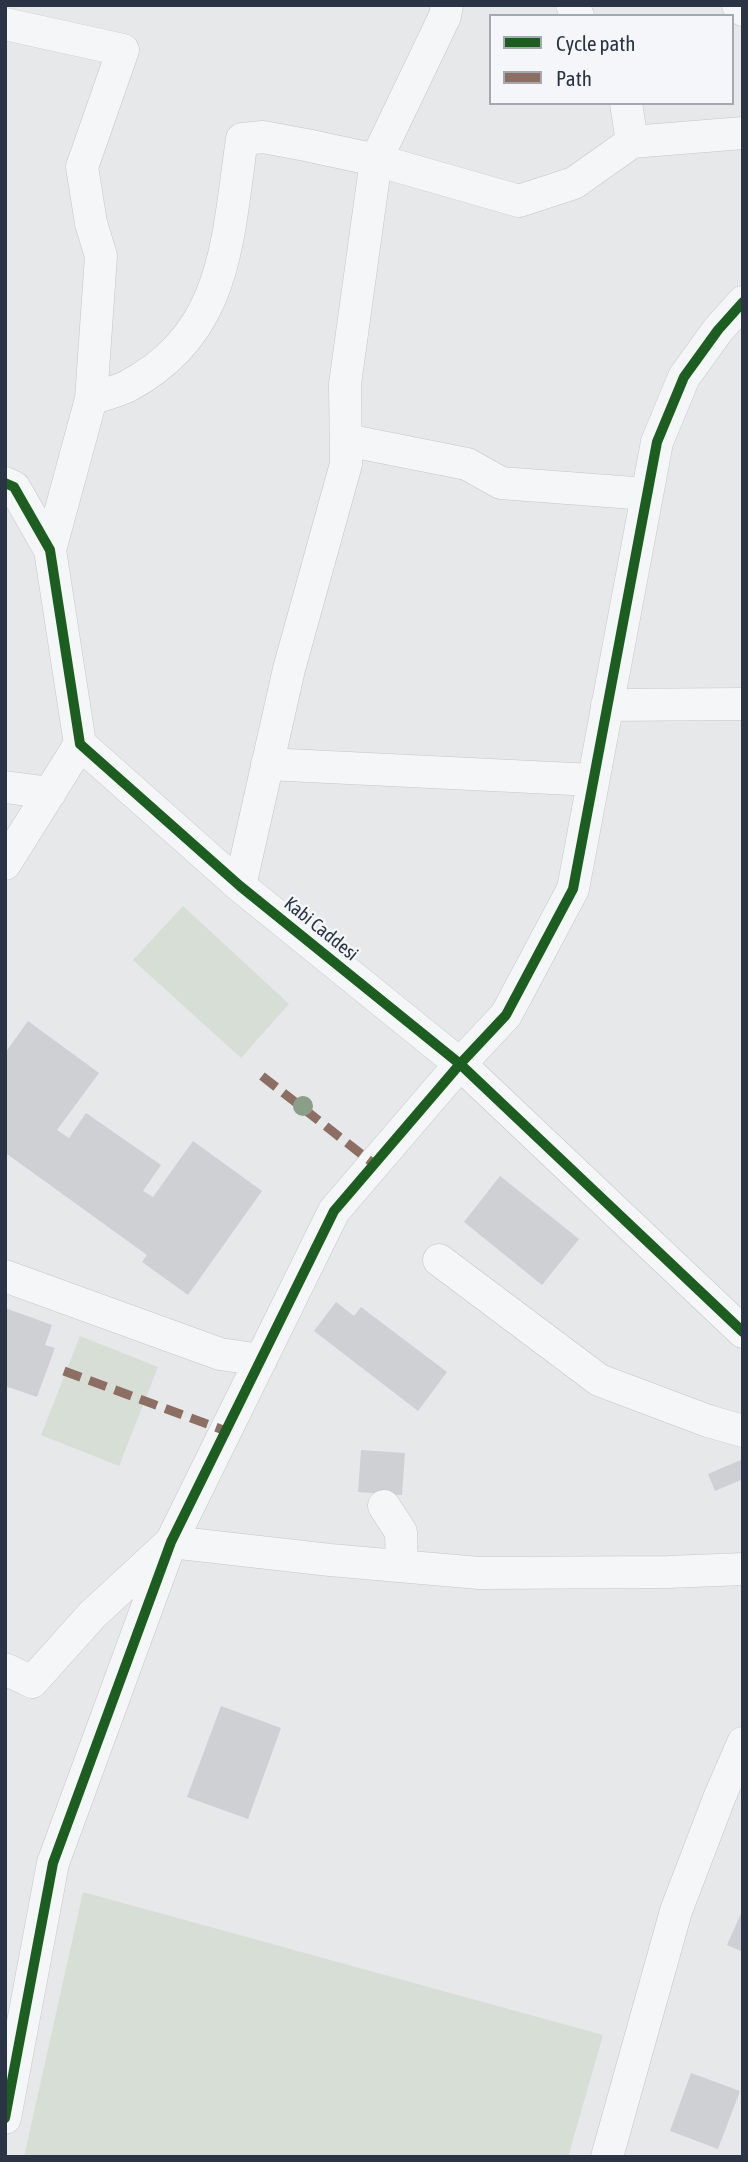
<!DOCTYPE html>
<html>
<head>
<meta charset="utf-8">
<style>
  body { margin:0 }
  #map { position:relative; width:748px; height:2162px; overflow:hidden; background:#e6e8ea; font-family:"Asap Condensed",sans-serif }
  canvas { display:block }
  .frame { position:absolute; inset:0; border:7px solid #2b3445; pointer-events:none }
  .legend { position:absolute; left:489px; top:14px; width:245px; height:91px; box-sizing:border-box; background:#f4f6f9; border:2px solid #a4a8b1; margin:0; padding:9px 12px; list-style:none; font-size:21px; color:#2b3445 }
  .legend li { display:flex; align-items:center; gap:14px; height:35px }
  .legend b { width:35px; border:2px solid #a4a8b1 }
</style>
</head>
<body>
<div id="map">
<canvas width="748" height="2162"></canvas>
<div class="frame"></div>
<ul class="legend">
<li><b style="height:9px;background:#1b5e20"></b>Cycle path</li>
<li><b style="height:9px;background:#8d6e63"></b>Path</li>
</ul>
</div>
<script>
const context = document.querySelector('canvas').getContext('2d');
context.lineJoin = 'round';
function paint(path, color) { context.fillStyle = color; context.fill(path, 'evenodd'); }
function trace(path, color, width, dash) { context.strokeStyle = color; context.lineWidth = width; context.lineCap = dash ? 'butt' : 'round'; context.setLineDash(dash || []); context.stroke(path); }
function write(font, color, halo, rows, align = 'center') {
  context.font = font + ' "Asap Condensed",sans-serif'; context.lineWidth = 5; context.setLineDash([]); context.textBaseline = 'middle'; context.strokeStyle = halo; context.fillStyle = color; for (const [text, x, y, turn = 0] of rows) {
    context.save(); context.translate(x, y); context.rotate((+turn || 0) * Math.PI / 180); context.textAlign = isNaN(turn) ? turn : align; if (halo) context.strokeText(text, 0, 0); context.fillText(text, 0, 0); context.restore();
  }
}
paint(new Path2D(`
  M183 906 289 1004 241 1058 133 960Z
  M80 1336 158 1367 119 1466 41 1435Z
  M83 1892 603 2035 568 2157H24Z`), '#d6ded6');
paint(new Path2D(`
  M28 1021 99 1073 57 1130 69 1138 86 1113 161 1165 143 1191 153 1197 193 1141 262 1191 188 1295 142 1262 147 1255 7 1154 5 1156V1053Z
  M500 1176 579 1239 542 1285 464 1222Z
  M336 1302 354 1316 361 1307 447 1372 418 1411 314 1331Z
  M5 1308 52 1325 45 1345 55 1348 37 1397 5 1386Z
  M361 1450 405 1453 402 1495 358 1492Z
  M743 1459V1479L715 1491 708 1474Z
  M221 1706 281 1728 248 1819 187 1797Z
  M743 1909V1952L727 1945Z
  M691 2073 740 2091 718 2149 670 2131Z`), '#ced0d3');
const minor = new Path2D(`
  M572 5 578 16
  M738 5 743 10
  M5 24 123 50 82 167 91 223 101 256 91 399 50 550
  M626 103 632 142
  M91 399C102 395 115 392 126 387 228 334 227 240 242 139L263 137 306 145 376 160 519 201 574 183 632 142 743 133
  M346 440 467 464 501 483 647 494
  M5 483 14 487 50 550 80 744 240 886 460 1064 743 1332
  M607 705 743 704
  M267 764 593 780
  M5 787 50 793
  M5 864 80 744
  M240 886 289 669 346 464 345 384 376 160 445 16 447 5
  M439 1260 599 1380 708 1421 743 1431
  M5 1276 220 1354 261 1360
  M384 1506 401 1532 402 1566
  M5 1669 32 1682 92 1615 171 1542 330 1560 479 1573 668 1572 743 1569
  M5 2118 53 1863 171 1542 334 1211 460 1064 506 1015 573 889 657 442 684 377 718 330 743 302
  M607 2157 676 1911 720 1796 743 1743`);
trace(minor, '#c4c6c8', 33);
trace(minor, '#f5f6f7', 32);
trace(new Path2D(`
  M262 1076 374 1164
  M64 1371 226 1431`), '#8d6e63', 9, [18, 9]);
trace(new Path2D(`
  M5 483 14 487 50 550 80 744 240 886 460 1064 743 1332
  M5 2118 53 1863 171 1542 334 1211 460 1064 506 1015 573 889 657 442 684 377 718 330 743 302`), '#1b5e20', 10);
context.fillStyle = '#8a9e88';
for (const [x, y] of [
  [303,1106]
]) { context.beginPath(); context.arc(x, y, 10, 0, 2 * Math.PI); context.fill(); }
write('19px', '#2b3445', '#f4f6f9', [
  ["Kabi Caddesi",321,929,39]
]);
</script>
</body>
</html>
